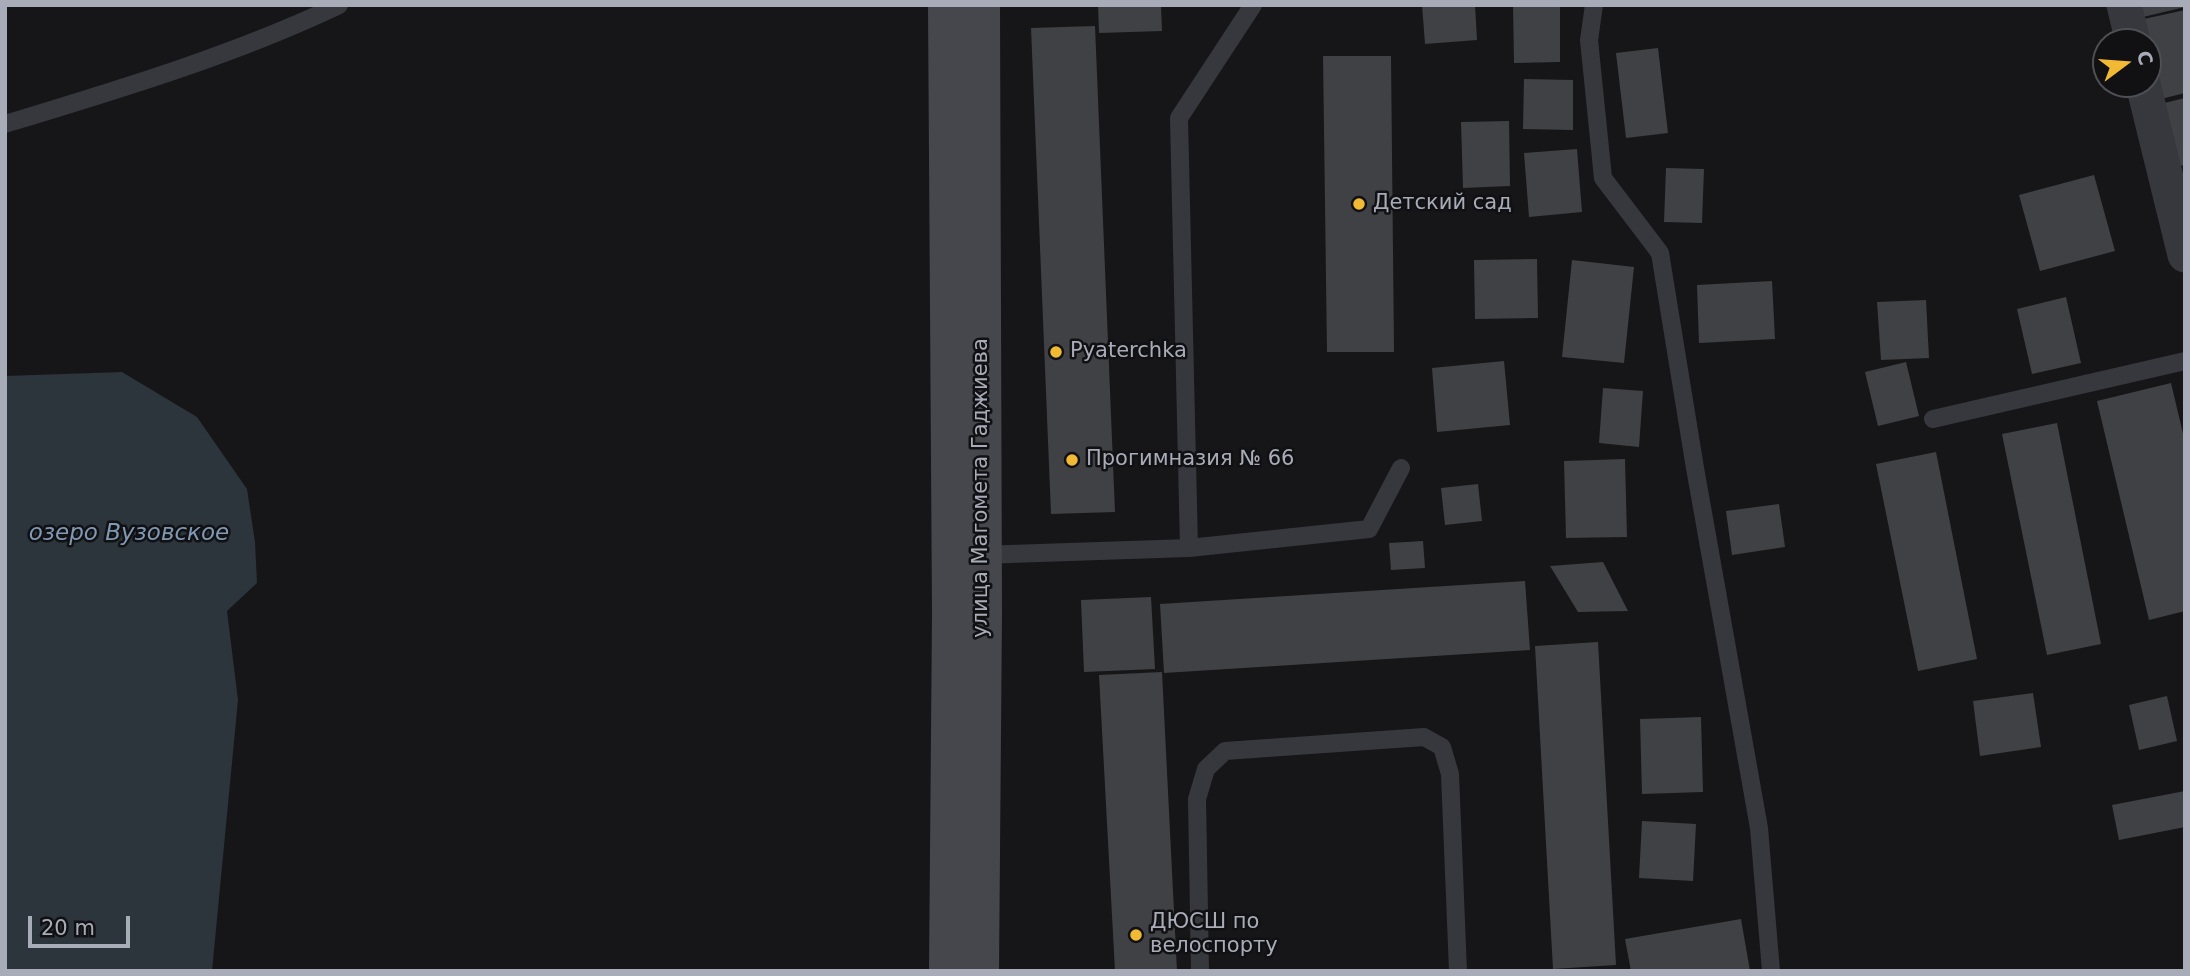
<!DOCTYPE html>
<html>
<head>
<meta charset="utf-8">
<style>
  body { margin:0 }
  #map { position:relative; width:2190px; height:976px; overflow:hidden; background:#161618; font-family:"DejaVu Sans",sans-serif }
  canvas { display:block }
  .frame { position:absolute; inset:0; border:7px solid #a8acb8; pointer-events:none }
  .north { position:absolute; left:2092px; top:28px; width:70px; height:70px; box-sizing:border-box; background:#111113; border:2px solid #4d4f55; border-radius:50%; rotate:74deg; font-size:19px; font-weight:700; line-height:28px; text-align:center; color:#a8acb8 }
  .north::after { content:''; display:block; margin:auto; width:24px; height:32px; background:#f2ba34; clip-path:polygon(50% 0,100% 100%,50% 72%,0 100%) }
  .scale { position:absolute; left:28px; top:916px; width:102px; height:32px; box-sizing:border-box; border:4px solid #a8acb8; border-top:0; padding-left:9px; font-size:21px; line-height:24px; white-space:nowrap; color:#a8acb8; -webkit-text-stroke:5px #111113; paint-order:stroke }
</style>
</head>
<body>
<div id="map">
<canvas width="2190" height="976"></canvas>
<div class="frame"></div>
<div class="north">С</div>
<div class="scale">20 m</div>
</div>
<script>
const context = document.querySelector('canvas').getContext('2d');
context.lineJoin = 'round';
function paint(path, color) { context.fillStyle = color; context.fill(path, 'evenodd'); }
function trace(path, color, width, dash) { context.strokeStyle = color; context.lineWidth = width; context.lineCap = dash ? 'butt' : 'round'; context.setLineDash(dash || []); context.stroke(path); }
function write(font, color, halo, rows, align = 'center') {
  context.font = font + ' "DejaVu Sans",sans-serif'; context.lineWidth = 5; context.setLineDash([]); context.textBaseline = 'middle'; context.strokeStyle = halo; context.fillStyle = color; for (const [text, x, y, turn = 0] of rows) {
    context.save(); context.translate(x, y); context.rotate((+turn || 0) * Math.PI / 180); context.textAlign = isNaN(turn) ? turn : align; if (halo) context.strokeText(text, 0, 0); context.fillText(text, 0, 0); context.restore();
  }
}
paint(new Path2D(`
  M122 372 197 417 247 489 255 542 257 583 227 611 238 700 212 971H5V376Z`), '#2c343c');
paint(new Path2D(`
  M1098 5H1161L1162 31 1099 33Z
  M1422 5H1475L1477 40 1425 44Z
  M1513 5H1560V62L1514 63Z
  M2141 5H2185V7L2143 17Z
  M2185 10V93L2161 99 2144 19Z
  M1095 26 1115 512 1051 514 1031 28Z
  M1658 48 1668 133 1626 138 1616 53Z
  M1323 56H1391L1394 352H1327Z
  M1524 79 1573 80V130L1523 129Z
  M2185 98V165L2175 167 2160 104Z
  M1509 121 1510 186 1463 188 1461 122Z
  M1577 149 1582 212 1529 217 1524 153Z
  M1666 168 1704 169 1702 223 1664 222Z
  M2094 175 2115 251 2040 271 2019 195Z
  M1537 259 1538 318 1475 319 1474 260Z
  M1572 260 1634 267 1624 363 1562 357Z
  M1772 281 1775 339 1699 343 1697 285Z
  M2066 297 2081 363 2032 374 2017 309Z
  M1926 300 1929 358 1881 360 1877 302Z
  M1504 361 1510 425 1437 432 1432 368Z
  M1906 362 1919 416 1878 426 1865 372Z
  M2171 383 2185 442V611L2149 620 2097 401Z
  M1603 388 1643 391 1639 447 1599 443Z
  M2057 423 2101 644 2047 655 2002 434Z
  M1936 452 1977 659 1918 671 1876 464Z
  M1625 459 1627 537 1566 538 1564 461Z
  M1478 484 1482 521 1445 525 1441 488Z
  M1779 504 1785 547 1732 555 1726 511Z
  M1423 541 1425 568 1391 570 1389 543Z
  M1603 562 1628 611 1578 612 1550 566Z
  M1525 581 1530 650 1164 673 1160 604Z
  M1151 597 1155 669 1084 672 1081 600Z
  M1598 642 1616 965 1553 969 1535 646Z
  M1162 672 1177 971H1115L1099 675Z
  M2033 693 2041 747 1980 756 1973 701Z
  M2167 696 2177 741 2139 750 2129 705Z
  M1701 717 1703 792 1642 794 1640 719Z
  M2185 791V827L2119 840 2112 805Z
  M1642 821 1696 824 1693 881 1639 878Z
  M1741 919 1750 971H1631L1625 939Z`), '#404145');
trace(new Path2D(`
  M1594 5 1589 40 1603 178 1660 253 1695 468 1759 828 1771 971
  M5 124C117 90 234 55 339 5
  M1933 419 2185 361
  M1189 548 1369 529 1401 468
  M980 555 1189 548 1179 118 1253 5
  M1200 971 1197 799 1206 769 1225 751 1424 737 1442 747 1450 774 1458 971`), '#37383d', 18);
trace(new Path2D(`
  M2124 5 2133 42
  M2143 84 2185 255`), '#37383d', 35);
trace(new Path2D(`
  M947 5 951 613 948 971
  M980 971 983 613 981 5`), '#45474d', 38);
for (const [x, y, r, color] of [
  [1359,204,7,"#f2ba34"],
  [1056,352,7,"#f2ba34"],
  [1072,460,7,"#f2ba34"],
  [1136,935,7,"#f2ba34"]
]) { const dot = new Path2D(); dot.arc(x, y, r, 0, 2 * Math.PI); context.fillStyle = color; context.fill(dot); trace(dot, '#111113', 2.5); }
write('21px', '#a8acb8', '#111113', [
  ["Детский сад",1373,204],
  ["Pyaterchka",1070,352],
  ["Прогимназия № 66",1086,460],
  ["ДЮСШ по",1150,923],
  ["велоспорту",1150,947]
], 'left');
write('21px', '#a8acb8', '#111113', [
  ["улица Магомета Гаджиева",982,488,-90]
]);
write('italic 23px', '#7f98b3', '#111113', [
  ["озеро Вузовское",129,534]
]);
</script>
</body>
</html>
